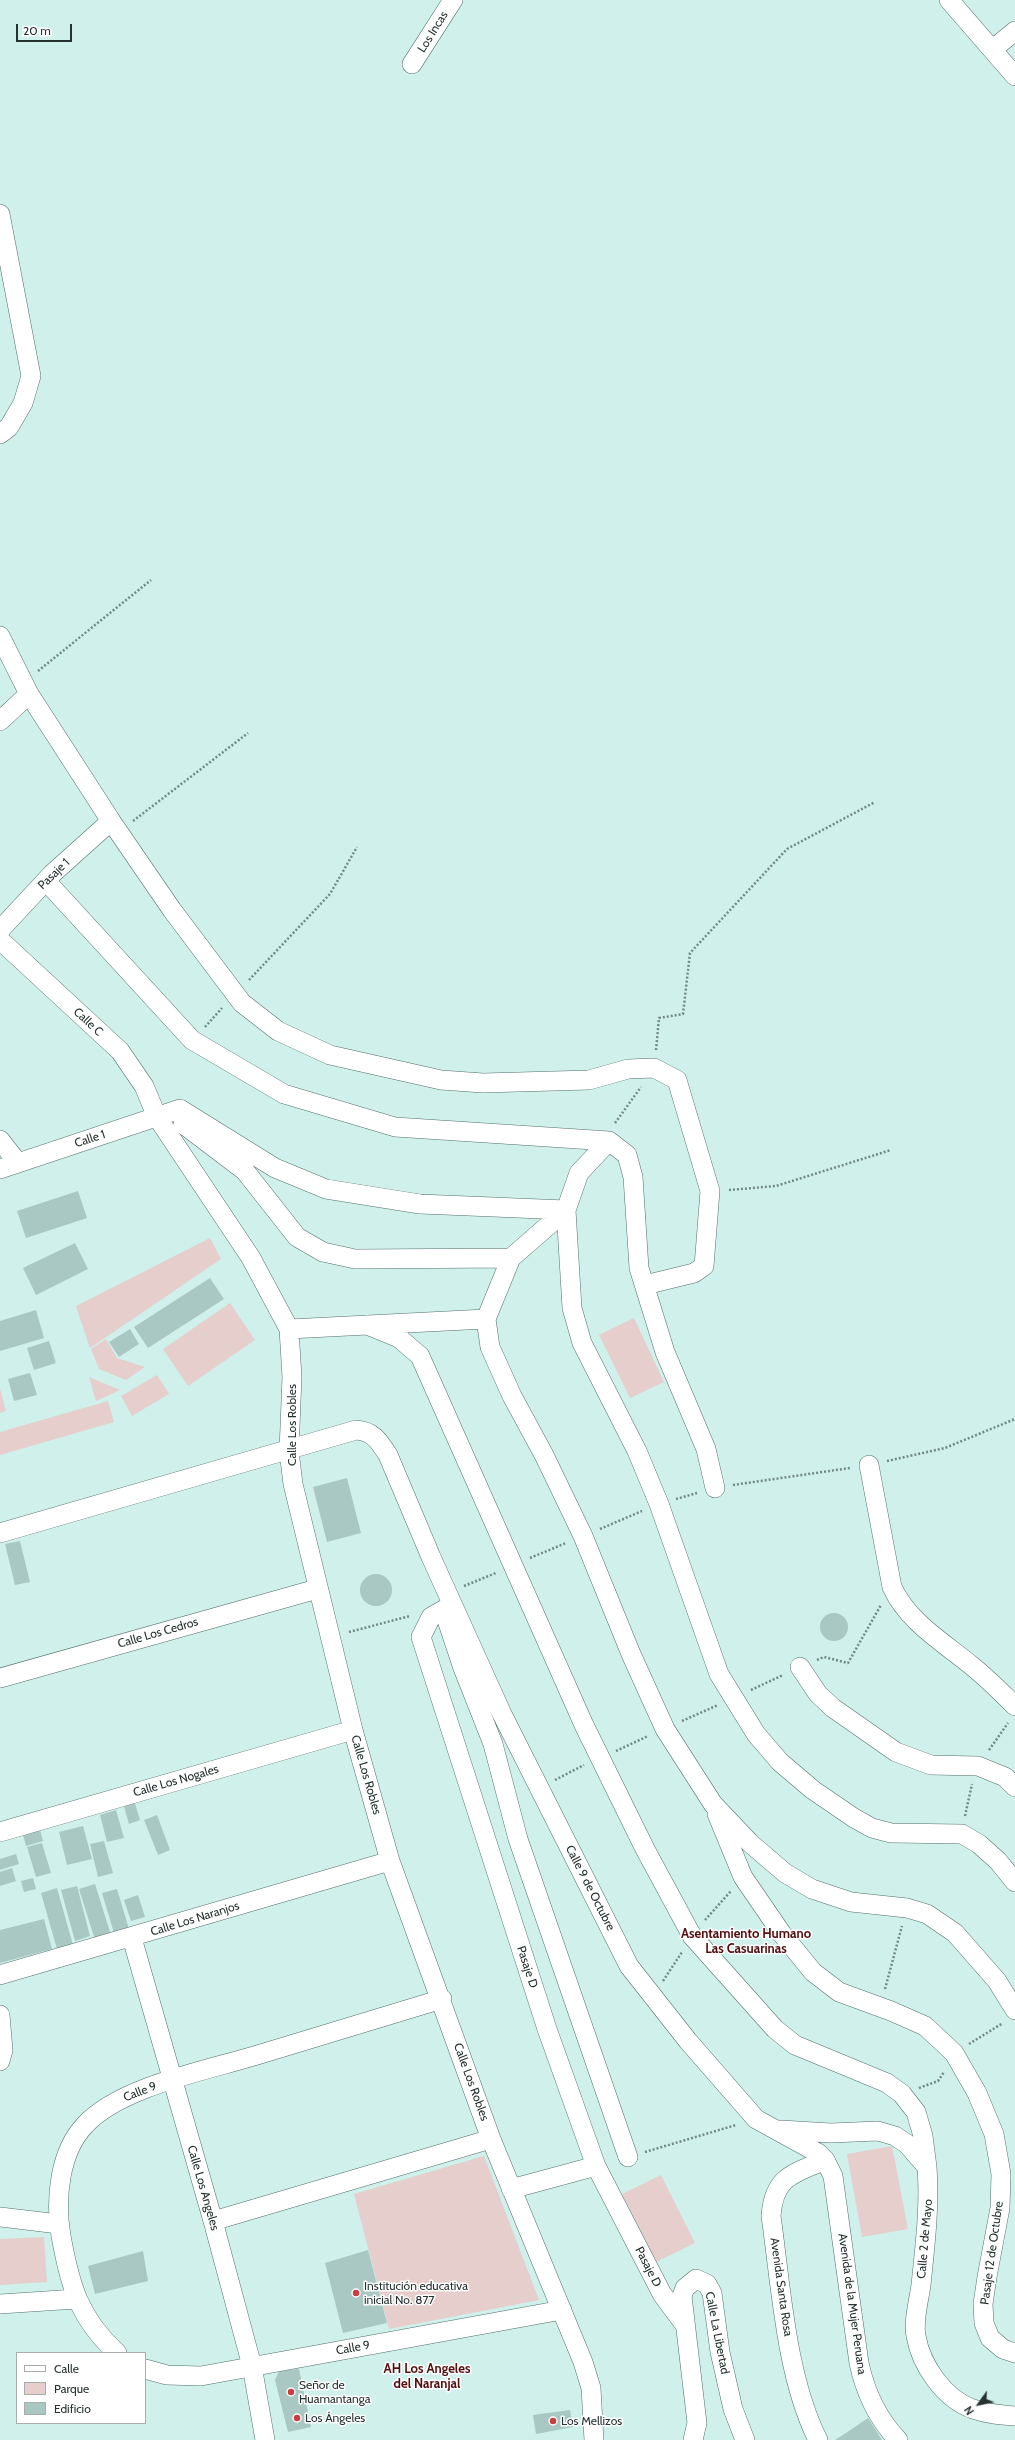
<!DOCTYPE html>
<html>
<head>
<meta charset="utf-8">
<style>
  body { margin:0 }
  #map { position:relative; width:1015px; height:2440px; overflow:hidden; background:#cff0eb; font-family:Cabin,sans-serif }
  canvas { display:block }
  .legend { position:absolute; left:16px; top:2352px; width:130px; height:72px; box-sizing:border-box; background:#fff; border:1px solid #a8adac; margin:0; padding:5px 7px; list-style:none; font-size:12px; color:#253230 }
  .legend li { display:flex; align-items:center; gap:8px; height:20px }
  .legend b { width:20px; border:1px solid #a8adac }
  .north { position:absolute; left:959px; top:2384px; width:40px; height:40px; -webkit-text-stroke:3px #fff; paint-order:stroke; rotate:237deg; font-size:11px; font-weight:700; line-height:16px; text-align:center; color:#253230 }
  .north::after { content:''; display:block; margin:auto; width:14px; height:18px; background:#253230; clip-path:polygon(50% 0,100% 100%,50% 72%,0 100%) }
  .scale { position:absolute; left:16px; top:24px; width:56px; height:18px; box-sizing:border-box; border:2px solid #253230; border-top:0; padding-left:5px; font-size:12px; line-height:14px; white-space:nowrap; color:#253230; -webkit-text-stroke:3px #fff; paint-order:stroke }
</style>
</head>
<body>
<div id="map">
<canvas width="1015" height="2440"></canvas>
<ul class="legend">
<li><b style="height:5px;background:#fff"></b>Calle</li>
<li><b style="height:11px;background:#e5cecb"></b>Parque</li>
<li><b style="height:11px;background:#a9c8c3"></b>Edificio</li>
</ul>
<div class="north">N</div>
<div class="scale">20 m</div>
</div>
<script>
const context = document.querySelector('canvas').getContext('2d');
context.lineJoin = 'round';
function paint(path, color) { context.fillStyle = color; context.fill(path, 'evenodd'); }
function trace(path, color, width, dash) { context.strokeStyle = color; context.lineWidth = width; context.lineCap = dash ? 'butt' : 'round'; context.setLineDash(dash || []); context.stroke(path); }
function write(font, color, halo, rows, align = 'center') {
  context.font = font + ' Cabin,sans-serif'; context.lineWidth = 3; context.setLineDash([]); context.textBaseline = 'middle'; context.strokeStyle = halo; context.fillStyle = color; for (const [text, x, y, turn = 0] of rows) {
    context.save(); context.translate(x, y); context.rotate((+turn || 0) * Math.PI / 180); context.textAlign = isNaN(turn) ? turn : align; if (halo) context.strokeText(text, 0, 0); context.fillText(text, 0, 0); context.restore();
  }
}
paint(new Path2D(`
  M210 1238 221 1259 90 1348 76 1306Z
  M230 1303 255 1340 188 1386 163 1349Z
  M634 1318 664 1382 630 1398 599 1335Z
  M106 1339 117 1358 145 1367 126 1380 99 1369 91 1349Z
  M157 1375 169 1394 132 1416 121 1396Z
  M89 1377 120 1390 96 1401Z
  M0 1389 6 1411 0 1413Z
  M108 1401 114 1422 0 1455V1432Z
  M892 2146 908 2229 862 2237 847 2154Z
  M484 2156 539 2300 389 2329 354 2194Z
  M661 2175 695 2243 656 2262 622 2194Z
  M44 2237 47 2282 0 2285V2239Z`), '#e5cecb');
paint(new Path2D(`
  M78 1191 87 1218 26 1238 17 1211Z
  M75 1243 88 1269 36 1295 23 1268Z
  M210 1278 224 1299 148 1348 134 1327Z
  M36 1310 44 1338 0 1351V1321Z
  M130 1329 139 1344 119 1357 109 1342Z
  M49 1341 56 1363 34 1370 27 1348Z
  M30 1373 37 1395 14 1401 8 1379Z
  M347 1478 361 1533 327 1542 313 1487Z
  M20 1541 30 1582 15 1585 5 1544Z
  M360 1590a16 16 0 1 1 32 0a16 16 0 1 1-32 0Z
  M820 1627a14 14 0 1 1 28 0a14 14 0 1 1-28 0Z
  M134 1800 140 1820 129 1824 123 1803Z
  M116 1810 124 1838 107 1842 100 1815Z
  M157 1815 170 1850 158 1855 144 1820Z
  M83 1826 92 1859 67 1865 59 1832Z
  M40 1830 43 1841 26 1846 23 1835Z
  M104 1841 113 1873 98 1877 90 1844Z
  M42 1843 51 1873 36 1877 27 1847Z
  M16 1854 19 1864 0 1870V1859Z
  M12 1868 16 1881 0 1886V1872Z
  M33 1878 36 1889 24 1892 21 1881Z
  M95 1884 111 1935 95 1940 79 1889Z
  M77 1886 90 1936 75 1941 61 1890Z
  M57 1888 73 1945 57 1949 41 1893Z
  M117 1889 129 1929 114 1933 102 1893Z
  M138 1895 145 1917 131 1921 124 1900Z
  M44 1919 52 1949 0 1963V1930Z
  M368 2250 387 2323 343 2333 325 2263Z
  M143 2251 148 2281 95 2294 88 2266Z
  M299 2369 311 2427 288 2432 275 2380 279 2371Z
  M570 2410 573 2427 536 2434 533 2415Z
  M868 2418 882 2440H835L849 2431Z`), '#a9c8c3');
const minor = new Path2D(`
  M949 0 1015 76
  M993 49 1015 31
  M412 64 453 0
  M0 214 31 376 23 403 9 427 0 434
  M0 636 29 694 111 821 172 910 242 1003 278 1031 330 1055 441 1080 483 1083 589 1080 628 1069 654 1068 677 1080 710 1191 704 1266 694 1273 645 1285
  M0 721 29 694
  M46 881 192 1040 284 1094 395 1127 609 1141
  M0 930 52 874 111 821
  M0 940 120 1051 144 1086 157 1117 251 1258 289 1329 292 1377 289 1451 293 1484 353 1730 390 1861 491 2139 583 2362 591 2388 594 2440
  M183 1124 245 1171 297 1237 323 1252 355 1259 511 1258
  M0 1140 18 1163
  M0 1169 180 1109 275 1168 326 1189 420 1204 566 1210 572 1308 582 1343 637 1451 659 1504 719 1674 756 1734 780 1762 813 1790 854 1818 872 1828 891 1833 962 1834 979 1844 998 1861 1015 1882
  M367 1325 399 1338 420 1356 584 1725 645 1849 692 1936 775 2029 795 2045 887 2083 902 2094 916 2112 923 2136 927 2167
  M289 1329 486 1319
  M869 1465 892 1587C908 1622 943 1642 972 1666 987 1678 1001 1692 1015 1706
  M715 1488 706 1449 665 1352 639 1268 633 1177 627 1155 609 1141 579 1173 566 1210 511 1258 486 1319 490 1347 512 1396 544 1455 583 1536 631 1654 665 1729 713 1804 750 1843 785 1873 812 1889 851 1902 907 1908 927 1914 955 1933 997 1981 1015 2010
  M0 1533 356 1430C373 1431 379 1441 388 1455L431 1557 502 1714 629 1966 688 2041 756 2119 818 2153 825 2160 833 2176 859 2363C865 2391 878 2419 898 2440
  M452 1605 431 1617 421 1637 547 2029 596 2166 662 2294 685 2325
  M447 1620 463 1668 493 1744 518 1839 628 2157
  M800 1667 818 1694 833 1708 896 1752 931 1765 978 1766 1005 1777 1015 1787
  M0 1678 317 1589
  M717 1814 743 1877 782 1934 813 1972 839 1992 891 2011 925 2026 954 2053 977 2093 994 2134 1001 2174 1000 2208 987 2277 983 2304 984 2323 990 2338 1003 2349 1015 2353
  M0 1832 353 1730
  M132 1938 213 2221 252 2366 265 2440
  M0 1975 390 1861
  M0 2015 3 2050 0 2061
  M781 2130 831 2133 878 2131 895 2136 907 2144 927 2167C930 2207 925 2245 921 2285 919 2300 913 2321 916 2336 921 2365 944 2399 973 2409 987 2414 1001 2415 1015 2416
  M511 2189 596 2166
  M0 2217 59 2224
  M213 2221 491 2139
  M0 2304 76 2299
  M117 2353C79 2318 70 2286 61 2236 55 2200 59 2152 85 2125 120 2087 204 2071 254 2056 316 2037 379 2018 442 1999
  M145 2369 167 2375 201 2376 562 2310
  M693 2440 697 2423 682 2296 685 2288 696 2279 707 2284 712 2293 720 2352 733 2409 745 2440
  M818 2440C786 2377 781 2286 771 2216 774 2176 793 2174 825 2160`);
trace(minor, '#536f6c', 20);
trace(new Path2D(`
  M38 671 151 580
  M133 821 248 733
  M249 980 330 894 357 847
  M205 1027 222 1008
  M656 1050 659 1018 683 1014 690 953 787 849 875 802
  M615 1123 641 1087
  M729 1190 776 1186 891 1150
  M887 1461 945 1448 1015 1419
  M733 1485 850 1468
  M676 1499 697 1493
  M600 1529 642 1511
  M530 1558 566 1543
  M464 1586 496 1573
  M349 1632 410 1616
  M817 1660 824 1657 848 1663 881 1605
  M751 1690 783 1675
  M682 1721 718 1705
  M989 1750 1008 1723
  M616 1751 648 1736
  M555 1780 584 1765
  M965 1816 972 1784
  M705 1920 731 1891
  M663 1981 682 1952
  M885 1989 902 1926
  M969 2044 1003 2023
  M919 2088 938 2081 944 2072
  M645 2152 736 2125`), '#738986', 2.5, [2, 2]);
trace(minor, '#fff', 19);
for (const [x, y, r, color] of [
  [356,2293,4,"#cc3d3e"],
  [291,2392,4,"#cc3d3e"],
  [297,2418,4,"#cc3d3e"],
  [553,2421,4,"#cc3d3e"]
]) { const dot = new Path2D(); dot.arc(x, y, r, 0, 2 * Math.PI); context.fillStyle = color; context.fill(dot); trace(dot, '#fff', 1.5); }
write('12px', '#253230', '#fff', [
  ["Los Incas",433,32,-58],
  ["Pasaje 1",54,874,-44],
  ["Calle C",88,1022,43],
  ["Calle 1",90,1139,-18],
  ["Calle Los Robles",292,1425,-90],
  ["Calle Los Cedros",158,1633,-16],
  ["Calle Los Robles",366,1775,74],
  ["Calle Los Nogales",176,1781,-16],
  ["Calle 9 de Octubre",590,1888,63],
  ["Calle Los Naranjos",195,1919,-17],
  ["Pasaje D",527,1967,72],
  ["Calle Los Robles",471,2082,70],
  ["Calle 9",140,2092,-21],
  ["Calle Los Angeles",203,2188,74],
  ["Calle 2 de Mayo",925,2239,-85],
  ["Pasaje 12 de Octubre",992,2253,-82],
  ["Pasaje D",648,2267,63],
  ["Avenida Santa Rosa",781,2287,82],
  ["Avenida de la Mujer Peruana",852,2304,82],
  ["Calle La Libertad",717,2333,79],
  ["Calle 9",353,2348,-10]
]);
write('12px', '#253230', '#fff', [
  ["Institución educativa",364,2286],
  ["inicial No. 877",364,2300],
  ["Señor de",299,2385],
  ["Huamantanga",299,2399],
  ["Los Ángeles",305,2418],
  ["Los Mellizos",561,2421]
], 'left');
write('bold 13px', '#540f11', '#fff', [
  ["Asentamiento Humano",746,1934],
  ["Las Casuarinas",746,1949],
  ["AH Los Angeles",427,2369],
  ["del Naranjal",427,2384]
]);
</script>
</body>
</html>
